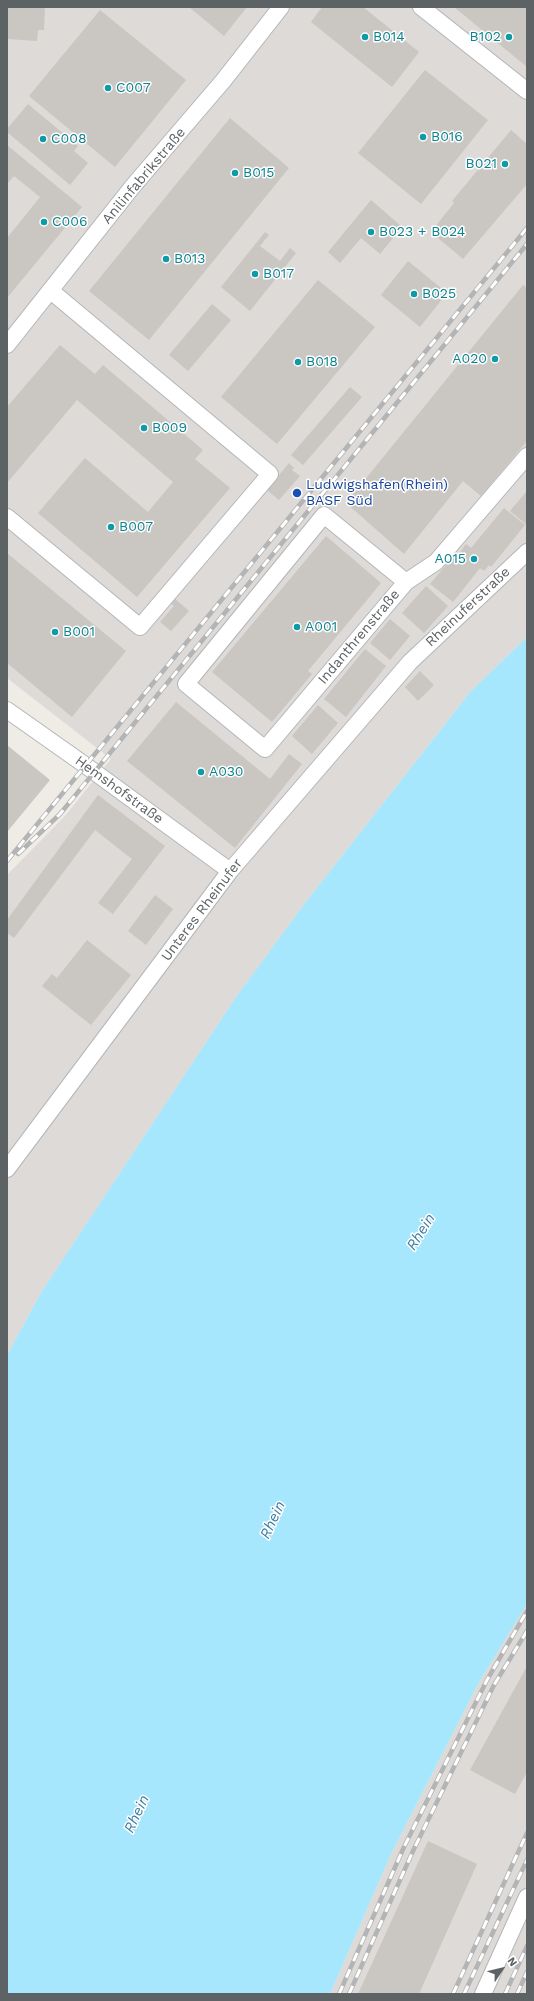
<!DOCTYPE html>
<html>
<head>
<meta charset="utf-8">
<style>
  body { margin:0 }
  #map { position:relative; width:534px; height:2001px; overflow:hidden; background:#efebe5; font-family:"Work Sans",sans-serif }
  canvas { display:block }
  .frame { position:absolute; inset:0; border:8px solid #5d6265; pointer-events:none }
  .north { position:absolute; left:482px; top:1949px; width:40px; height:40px; -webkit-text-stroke:3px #fff; paint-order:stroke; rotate:55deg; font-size:11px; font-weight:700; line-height:16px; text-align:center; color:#5d6265 }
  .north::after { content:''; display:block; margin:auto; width:14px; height:18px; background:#5d6265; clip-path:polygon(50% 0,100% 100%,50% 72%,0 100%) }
</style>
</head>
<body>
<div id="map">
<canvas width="534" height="2001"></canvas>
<div class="frame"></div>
<div class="north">N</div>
</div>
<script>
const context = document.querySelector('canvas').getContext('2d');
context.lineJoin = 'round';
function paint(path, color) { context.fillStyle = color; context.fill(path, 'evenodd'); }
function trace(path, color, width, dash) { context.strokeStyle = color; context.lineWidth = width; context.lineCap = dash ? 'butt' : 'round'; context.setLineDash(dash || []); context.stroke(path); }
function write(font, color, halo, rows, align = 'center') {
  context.font = font + ' "Work Sans",sans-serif'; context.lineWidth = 3; context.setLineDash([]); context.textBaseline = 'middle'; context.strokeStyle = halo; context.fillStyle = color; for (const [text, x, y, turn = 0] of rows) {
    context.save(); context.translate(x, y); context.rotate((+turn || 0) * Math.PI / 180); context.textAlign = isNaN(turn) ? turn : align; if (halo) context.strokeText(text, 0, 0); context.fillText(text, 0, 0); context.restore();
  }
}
paint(new Path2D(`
  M7 7H527V637L471 691 302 907 236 997 42 1291 7 1355V875L65 816 111 759 7 678Z
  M527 1604V1994H330L391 1854 478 1684Z`), '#dedad7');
paint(new Path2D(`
  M527 637V1604L478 1684 391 1854 330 1994H7V1355L42 1291 236 997 302 907 471 691Z`), '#a6e7fe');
paint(new Path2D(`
  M8 7H45L44 30H38L37 41 7 39Z
  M189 7H247L224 36Z
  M322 7H363L419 52 392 87 311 22Z
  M454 7H527V67Z
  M100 10 186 80 115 167 29 96Z
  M425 70 488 120 421 204 358 153Z
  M28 104 78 146 74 151 88 163 70 185 7 132V129Z
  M230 118 289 168 149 340 89 291Z
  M511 130 527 144V184L463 259 431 232 454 203 452 201Z
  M7 145 82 207 7 298V238L40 197 14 176 7 184Z
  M371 200 402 227 380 254 361 238 340 263 328 252Z
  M265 232 269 235 260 246 280 261 290 248 296 253 250 311 221 287Z
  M408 261 447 293 420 327 381 295Z
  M318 280 375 327 277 444 221 397Z
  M523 285 527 288V441L481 496 463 481 404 554 346 503Z
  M212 304 231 320 188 371 169 355Z
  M60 345 95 374 103 365 203 450 195 459 230 488 137 597 38 513 85 458 148 512 173 482 77 400 7 483V407Z
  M350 387 362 397 303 465 291 455Z
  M289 463 294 468 292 470 300 476 279 500 267 490Z
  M527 491V525L510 511Z
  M504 508 525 525 491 567 489 565 484 571 480 568 453 602 430 584 457 552 459 554 466 544 471 548Z
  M326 536 381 583 308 671 312 674 272 722 212 672Z
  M7 553 126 651 72 717 7 663Z
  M426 586 448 606 424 633 402 613Z
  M174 598 189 611 171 631 160 622 174 606 170 603Z
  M390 619 410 636 390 660 370 643Z
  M365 649 386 666 346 717 324 699Z
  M420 671 434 685 418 701 405 687Z
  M176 702 270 779 289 754 302 764 235 848 127 761Z
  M318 705 338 723 312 754 292 736Z
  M7 745 50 780 7 832Z
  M98 795 165 846 113 914 98 903 132 859 95 830 14 938 7 933V920Z
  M155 895 173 909 146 945 128 931Z
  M87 940 131 975 91 1025 42 986 52 974 57 978Z
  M527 1666V1772L515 1794 470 1770Z
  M428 1841 477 1864 419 1994H358Z`), '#cac6c2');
const street = new Path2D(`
  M421 7 527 91
  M7 345 133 186 223 81 281 7
  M7 517 140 627 270 474 51 291
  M406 582 324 515 186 684 265 749 406 582 436 562 527 456
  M7 710 85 765 230 871
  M7 1169 230 871 410 662 527 552
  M483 1994 527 1897`);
trace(street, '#b2b6b9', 18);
trace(street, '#fff', 16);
const rail = new Path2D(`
  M18 854 60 814 527 244
  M7 861 527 228
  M339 1994 404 1847 487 1680 527 1611
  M349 1994 413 1851 494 1685 527 1631
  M453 1994 527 1833
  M464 1994 527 1860
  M505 1994 527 1946
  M517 1994 527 1972`);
trace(rail, '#b3b4b5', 4.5);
trace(rail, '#fff', 3, [9]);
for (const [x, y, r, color] of [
  [365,37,4,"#0f9aa8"],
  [509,37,4,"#0f9aa8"],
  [108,88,4,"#0f9aa8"],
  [423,137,4,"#0f9aa8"],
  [43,139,4,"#0f9aa8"],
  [505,164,4,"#0f9aa8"],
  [235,173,4,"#0f9aa8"],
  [44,222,4,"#0f9aa8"],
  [371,232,4,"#0f9aa8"],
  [166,259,4,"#0f9aa8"],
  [255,274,4,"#0f9aa8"],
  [414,294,4,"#0f9aa8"],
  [495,359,4,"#0f9aa8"],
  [298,362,4,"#0f9aa8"],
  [144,428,4,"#0f9aa8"],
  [297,493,5,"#1a4fb4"],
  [111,527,4,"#0f9aa8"],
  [474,559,4,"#0f9aa8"],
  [297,627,4,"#0f9aa8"],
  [55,632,4,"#0f9aa8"],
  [201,772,4,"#0f9aa8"]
]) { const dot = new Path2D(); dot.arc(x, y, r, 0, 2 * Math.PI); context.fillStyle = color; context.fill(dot); trace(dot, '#fff', 1.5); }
write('14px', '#0d838f', '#fff', [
  ["B014",373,37],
  ["B102",501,37,"right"],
  ["C007",116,88],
  ["B016",431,137],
  ["C008",51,139],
  ["B021",497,164,"right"],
  ["B015",243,173],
  ["C006",52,222],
  ["B023 + B024",379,232],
  ["B013",174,259],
  ["B017",263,274],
  ["B025",422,294],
  ["A020",487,359,"right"],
  ["B018",306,362],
  ["B009",152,428],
  ["B007",119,527],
  ["A015",466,559,"right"],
  ["A001",305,627],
  ["B001",63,632],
  ["A030",209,772]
], 'left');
write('14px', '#5d6265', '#fff', [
  ["Anilinfabrikstraße",144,176,-50],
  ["Rheinuferstraße",468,607,-43],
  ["Indanthrenstraße",359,637,-50],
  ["Hemshofstraße",119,790,36],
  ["Unteres Rheinufer",202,910,-53]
]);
write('14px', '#164399', '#fff', [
  ["Ludwigshafen(Rhein)",306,485],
  ["BASF Süd",306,501]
], 'left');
write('italic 15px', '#3d7d9f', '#fff', [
  ["Rhein",421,1232,-58],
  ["Rhein",273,1520,-65],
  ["Rhein",137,1814,-65]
]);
</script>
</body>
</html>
